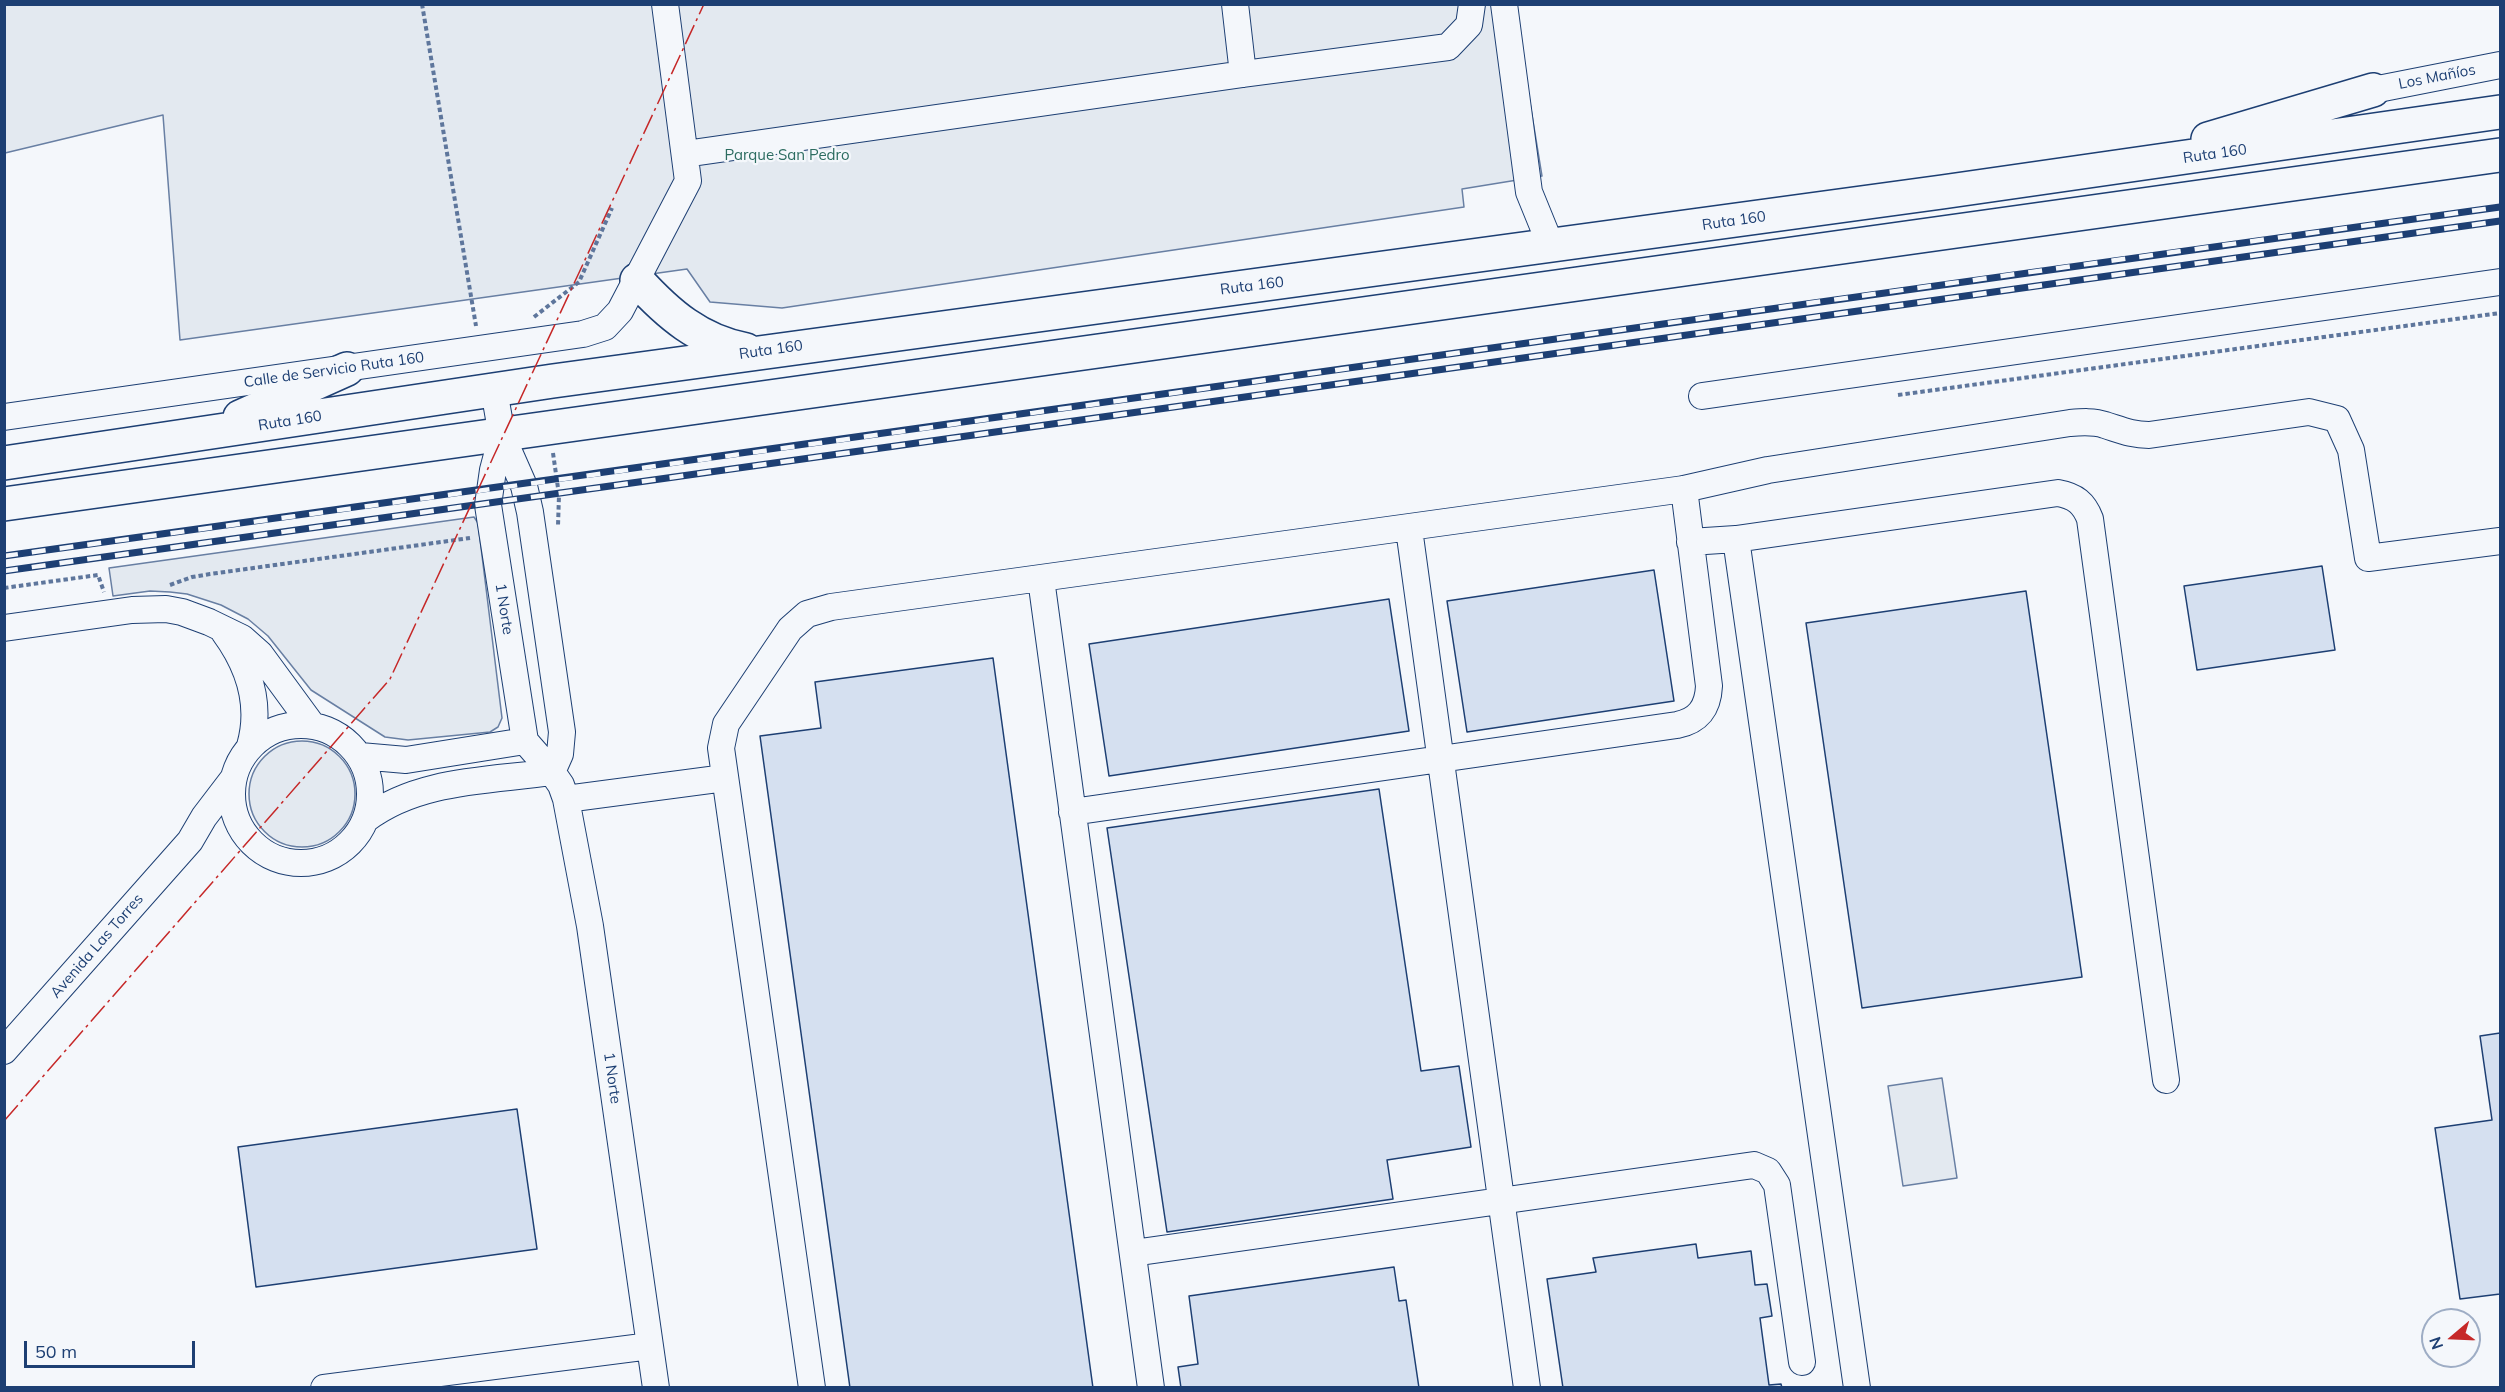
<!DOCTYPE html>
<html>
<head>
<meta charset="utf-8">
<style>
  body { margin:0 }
  #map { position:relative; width:2505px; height:1392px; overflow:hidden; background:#f4f7fb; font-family:Mulish,sans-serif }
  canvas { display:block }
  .frame { position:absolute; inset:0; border:6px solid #1d3f73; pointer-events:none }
  .north { position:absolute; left:2421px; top:1308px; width:60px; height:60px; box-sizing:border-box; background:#f4f7fb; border:2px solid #9eadc5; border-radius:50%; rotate:251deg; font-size:16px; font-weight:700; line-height:24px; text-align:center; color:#1d3f73 }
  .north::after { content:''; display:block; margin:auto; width:21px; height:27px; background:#c62828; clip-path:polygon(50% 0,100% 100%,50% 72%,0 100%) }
  .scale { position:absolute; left:24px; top:1341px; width:171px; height:27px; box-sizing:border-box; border:3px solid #1d3f73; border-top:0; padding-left:8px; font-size:18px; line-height:21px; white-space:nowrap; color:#1d3f73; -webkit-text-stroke:4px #f4f7fb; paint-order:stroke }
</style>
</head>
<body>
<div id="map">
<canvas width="2505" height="1392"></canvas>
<div class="frame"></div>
<div class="north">N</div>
<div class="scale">50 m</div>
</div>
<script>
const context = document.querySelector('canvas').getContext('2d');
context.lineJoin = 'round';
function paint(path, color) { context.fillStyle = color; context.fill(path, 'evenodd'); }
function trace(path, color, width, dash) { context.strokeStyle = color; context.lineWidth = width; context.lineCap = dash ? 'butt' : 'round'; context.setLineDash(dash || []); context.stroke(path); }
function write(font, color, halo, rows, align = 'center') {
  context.font = font + ' Mulish,sans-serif'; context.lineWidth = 4.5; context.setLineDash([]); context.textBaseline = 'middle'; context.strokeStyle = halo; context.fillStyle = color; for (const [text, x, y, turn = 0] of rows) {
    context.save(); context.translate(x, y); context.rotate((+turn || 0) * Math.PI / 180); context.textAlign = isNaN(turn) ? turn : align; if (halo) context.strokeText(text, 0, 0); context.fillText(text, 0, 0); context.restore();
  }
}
const green = new Path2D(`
  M4 5H1514L1542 176 1462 189 1464 207 782 308 710 302 687 269 180 340 163 115 5 153Z
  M474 517 478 523 502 718 498 727 490 732 408 740 385 737 311 690 268 636 248 619 221 605 187 594 170 592 150 591 113 596 109 568Z
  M249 794a53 53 0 1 1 106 0a53 53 0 1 1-106 0Z
  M1942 1078 1957 1178 1903 1186 1888 1086Z`);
paint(green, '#e3e9f0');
trace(green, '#687fa3', 1.5);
const building = new Path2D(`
  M2322 566 2335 650 2197 670 2184 586Z
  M1654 570 1674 701 1467 732 1447 601Z
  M2026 591 2082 977 1862 1008 1806 623Z
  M1389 599 1409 731 1109 776 1089 644Z
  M993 658 1093 1388H850L760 736 821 728 815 682Z
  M1379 789 1421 1071 1459 1066 1471 1147 1387 1160 1393 1199 1167 1232 1107 828Z
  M2500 1033V1294L2460 1299 2435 1128 2492 1120 2480 1036Z
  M517 1109 537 1249 256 1287 238 1147Z
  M1696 1244 1698 1258 1751 1251 1755 1285 1767 1284 1772 1316 1760 1318 1769 1385 1781 1384 1782 1388H1563L1547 1279 1596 1272 1593 1258Z
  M1394 1267 1399 1301 1406 1300 1419 1388H1181L1178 1367 1198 1364 1189 1296Z`);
paint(building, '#d5e0f0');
trace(building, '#1d3f73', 1.5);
const minor = new Path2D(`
  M1235 4 1243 74
  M1504 4 1529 192 1551 246
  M2373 90 2500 65
  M685 154 1243 74 1448 47 1469 25 1472 4
  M494 390 502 436 524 486 530 512 562 732 560 754 552 772
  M1702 396 2500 282
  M4 417 583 334 605 327 620 311 688 181 665 4
  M502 436 493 470 488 505 525 741 552 772 561 785 566 799 590 926 656 1388
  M1409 529 1527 1388
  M1736 539 1857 1388
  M1690 542 1736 539 2058 493C2075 496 2084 503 2090 519L2166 1080
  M1041 579 1151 1388
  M4 628 132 610 166 609 182 612 209 622 242 638 260 654 312 725
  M224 632C249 666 262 704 250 746
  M232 794a69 69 0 1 1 138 0a69 69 0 1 1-138 0Z
  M360 756 406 760 525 741
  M566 799 725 778
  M1072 812 1677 725C1698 721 1708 708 1709 686L1684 489
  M366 819C419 779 489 781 552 772
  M4 1051 190 841 204 817 233 779
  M1133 1253 1754 1165 1768 1171 1777 1185 1802 1362
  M324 1388 650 1346
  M812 1388 721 748 726 724 790 629 807 614 831 607 1684 489 1768 470 2070 423C2082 422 2094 421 2105 425 2121 430 2132 435 2149 435L2309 412 2337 419 2351 450 2368 558 2500 541`);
const highway = new Path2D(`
  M2208 139 2373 90
  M637 280C668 314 699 341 746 350
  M240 417 347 369
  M4 463 553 381 1942 192 2500 112
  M4 504 2500 155`);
trace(minor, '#1d3f73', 28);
trace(highway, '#1d3f73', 36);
trace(new Path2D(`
  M422 4 476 326
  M534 317 579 282 612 208
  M1898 395 2500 313
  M553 453 559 495 558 526
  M170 585 192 577 210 574 470 538
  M4 588 98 575 104 592`), '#5e769c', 4, [4.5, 3]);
trace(minor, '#f4f7fb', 26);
trace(highway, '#f4f7fb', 33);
const rail = new Path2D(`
  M4 556C837 443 1668 321 2500 207
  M4 571 2500 221`);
trace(rail, '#1d3f73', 7);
trace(rail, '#f4f7fb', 4.5, [14]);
trace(new Path2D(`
  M4 1121 390 679 704 4`), '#c62828', 1.5, [21, 4.5, 3, 4.5]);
write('15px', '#1d3f73', '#f4f7fb', [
  ["Los Mañíos",2437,77,-11],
  ["Ruta 160",2215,154,-8],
  ["Ruta 160",1734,221,-8],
  ["Ruta 160",1252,286,-7],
  ["Ruta 160",771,350,-8],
  ["Calle de Servicio Ruta 160",334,370,-8],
  ["Ruta 160",290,421,-9],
  ["1 Norte",504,609,81],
  ["Avenida Las Torres",97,946,-49],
  ["1 Norte",612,1078,82]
]);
write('15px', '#2c6c60', '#f4f7fb', [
  ["Parque San Pedro",787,155]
]);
</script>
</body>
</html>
